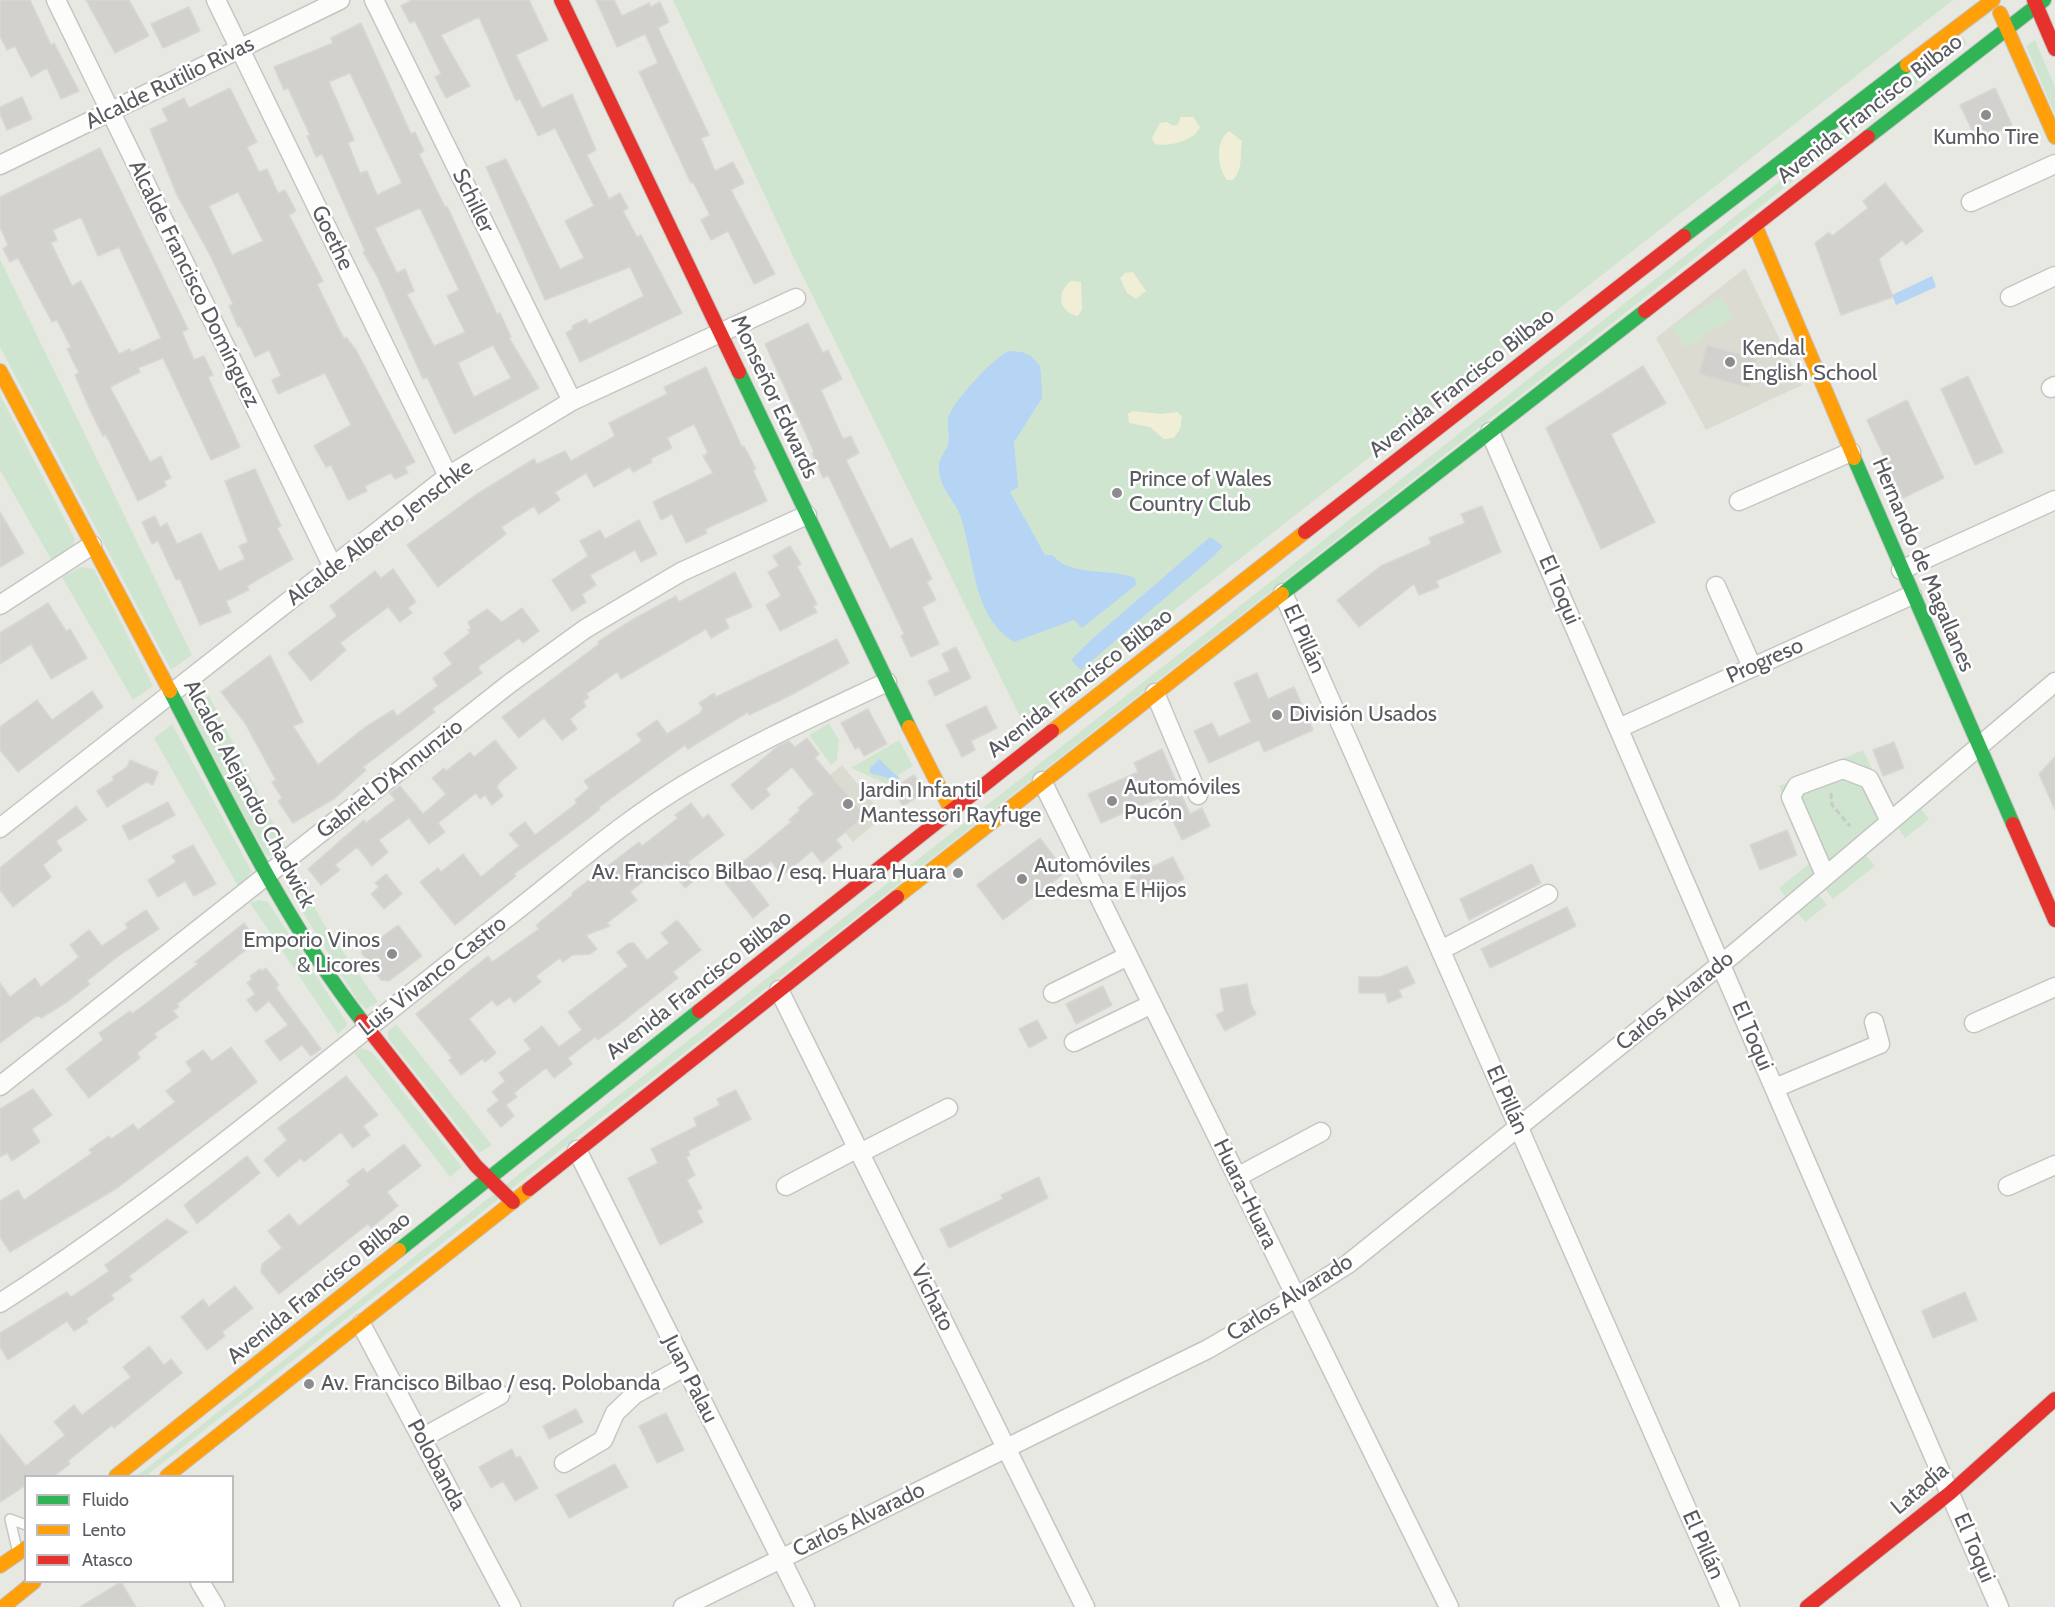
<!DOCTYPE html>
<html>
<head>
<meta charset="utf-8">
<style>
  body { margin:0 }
  #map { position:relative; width:2055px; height:1607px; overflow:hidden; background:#e8e8e3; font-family:Cabin,sans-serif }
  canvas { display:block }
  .legend { position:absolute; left:24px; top:1475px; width:210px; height:108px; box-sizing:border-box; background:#fff; border:2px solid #bdbdbf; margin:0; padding:8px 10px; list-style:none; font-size:18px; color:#595b60 }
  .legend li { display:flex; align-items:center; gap:12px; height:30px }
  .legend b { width:30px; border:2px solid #bdbdbf }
</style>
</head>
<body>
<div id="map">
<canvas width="2055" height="1607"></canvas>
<ul class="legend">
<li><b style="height:8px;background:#30b455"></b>Fluido</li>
<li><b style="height:8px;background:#ff9f0a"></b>Lento</li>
<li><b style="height:8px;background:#e5322d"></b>Atasco</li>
</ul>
</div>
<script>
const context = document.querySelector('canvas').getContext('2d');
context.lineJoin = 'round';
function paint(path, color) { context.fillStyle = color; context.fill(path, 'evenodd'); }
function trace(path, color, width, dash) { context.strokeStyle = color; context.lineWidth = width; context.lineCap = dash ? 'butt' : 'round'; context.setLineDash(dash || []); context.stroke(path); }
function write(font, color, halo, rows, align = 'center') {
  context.font = font + ' Cabin,sans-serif'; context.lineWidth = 5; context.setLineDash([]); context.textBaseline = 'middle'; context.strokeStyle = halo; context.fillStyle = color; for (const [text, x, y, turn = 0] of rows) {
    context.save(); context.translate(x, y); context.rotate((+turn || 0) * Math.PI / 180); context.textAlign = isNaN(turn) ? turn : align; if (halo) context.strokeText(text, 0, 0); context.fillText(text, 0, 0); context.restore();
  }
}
paint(new Path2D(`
  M1745 268 1802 385 1706 430 1656 338Z
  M842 765 884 816 853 842 811 791Z`), '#dcdbd2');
paint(new Path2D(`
  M673 0H1953L1025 727 794 258Z
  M1963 37 1967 44 146 1476H137L776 971Z
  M2035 40 2055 87V115L2026 46Z
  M0 259 192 655 171 670 0 347Z
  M1720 296 1733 317 1685 348 1672 327Z
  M0 395 75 539 71 551 52 561 0 470Z
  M81 567 94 569 153 686 133 700 62 577Z
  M209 695 287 851 277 857 266 855 187 712Z
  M829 723 839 740 837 760 831 765 809 735Z
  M172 724 252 872 239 888 154 738Z
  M899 740 913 766 898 775 902 781 893 787 851 768Z
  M1863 750 1892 811 1819 870 1779 786Z
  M1921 809 1929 819 1905 838 1898 828Z
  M1866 855 1875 866 1833 899 1825 889Z
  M1811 862 1817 871 1785 896 1779 888Z
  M296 872 322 921 378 1002 366 1009 357 1000 287 887V878Z
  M1819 895 1827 905 1805 922 1798 913Z
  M259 900 268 902 347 1023 346 1027 338 1034 250 903Z
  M396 1024 492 1145 479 1153 388 1038V1032Z
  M361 1048 372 1052 462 1167 450 1177 354 1053Z`), '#d0e5d0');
paint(new Path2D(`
  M1181 117H1193L1200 127C1194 141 1169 147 1155 144L1152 138 1160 123 1167 122 1173 126 1178 124Z
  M1229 131 1242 141C1239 156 1244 167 1233 180H1227C1217 167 1215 141 1229 131Z
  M1133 272 1146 291 1136 299 1127 293 1120 278 1125 273Z
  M1071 281 1081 282 1082 309 1078 316C1058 312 1056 292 1071 281Z
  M1133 411 1161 414 1178 412 1182 417 1180 429 1174 438 1164 439 1150 427 1129 423 1128 414Z`), '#f1eed7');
paint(new Path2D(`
  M1932 276 1936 287 1896 305 1892 295Z
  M1009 351 1022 352 1031 356 1040 366 1041 373 1042 398 1014 442 1018 487 1010 492 1045 555H1052C1073 578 1109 567 1135 578L1136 585 1082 628 1074 620 1014 642C971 615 975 557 960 515 954 499 940 489 939 470 938 459 944 454 948 445 951 435 945 422 950 413 957 398 994 357 1009 351Z
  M1210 537 1223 546 1214 556 1081 670 1071 660 1091 640Z
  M879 759 898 777 897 782 892 784 888 778 870 773V768Z`), '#b6d4f4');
const building = new Path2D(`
  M0 0H30L51 45 54 43 79 91 61 99 47 68 31 77 15 46 7 50 0 36Z
  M86 0H129L149 36 115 53Z
  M412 0H529L548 40 516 55 542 108 572 94 596 150 587 155 609 199 620 193 628 208 623 211 637 237 641 235 682 313 580 362 566 333 573 329 572 326 586 319 589 324 644 296 630 267 545 300 486 167 506 159 560 269 584 258 565 221 594 206 555 128 538 136 520 99 516 101 479 17 441 35 470 86 446 98 435 77 441 74 415 21 410 23 401 6Z
  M596 0H614L622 16 649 3 651 7 660 2 669 22 658 28 709 135 701 138 715 171 733 162 744 183 731 190 775 274 754 284 728 231 711 240 701 220 710 215 693 182 691 183 639 72 658 63 645 34 617 47Z
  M189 7 200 31 163 48 151 24Z
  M361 23 411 134 415 132 424 151 419 154 445 207 447 206 497 314 500 313 511 337 509 338 539 388 454 434 427 377 423 379 377 276 363 252 365 251 322 154 316 157 307 136 310 135 288 88 284 90 274 67 333 43 331 38ZM350 73 402 183 377 195 367 171 360 173 348 143 354 140 329 82ZM420 208 459 290 447 296 465 332 434 346 407 294 414 291 405 269 397 273 375 228ZM493 345 511 378 474 397 458 363Z
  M230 88 257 142 247 147 259 172 267 169 278 193 285 190 296 211 289 215 323 281 317 284 344 339 346 337 356 350 415 462 405 467 408 473 395 479 391 473 365 486 367 491 348 500 331 465 326 467 314 446 351 425 325 373 278 394 272 380 281 376 269 350 255 357 240 326 238 327 229 306 233 304 210 255 177 195 150 129 168 121 162 109 184 98 189 108ZM238 192 263 241 232 255 209 206Z
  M1995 88 2012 125 1977 141 1960 105Z
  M22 97 32 119 7 130 0 114V107Z
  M100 148 188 329 182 332 194 360 204 356 213 375 208 377 240 447 211 460 163 358 138 368 140 372 110 387 150 462 161 456 171 478 164 481 166 486 138 501 106 435 103 436 91 412 75 375 79 373 67 349 71 347 57 320 52 322 18 258 10 262 3 249 8 245 0 227V197ZM81 217 98 256 119 247 161 338 131 352 130 349 119 354 81 281 72 286 51 243 57 240 53 230Z
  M1885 183 1923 231 1906 245 1902 240 1879 259 1893 297 1841 315 1815 243 1829 232 1832 236 1868 208 1863 201Z
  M808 323 823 353 828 350 842 379 821 390 843 439 851 436 859 453 846 460 890 549 912 538 932 579 927 582 936 600 922 607 939 644 911 657 901 636 904 634 828 475 823 478 812 453 814 452 765 344Z
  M1707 345 1757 359 1749 388 1699 374Z
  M1643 366 1666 403 1611 434 1655 522 1601 549 1546 428Z
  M706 367 742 447 744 446 756 469 753 470 767 501 705 529 707 533 686 543 672 514 661 520 653 502 713 473 703 456 708 453 694 424 667 438 672 448 650 459 652 462 633 472 630 467 594 487 586 473 555 492 560 500 539 514 534 506 501 527 506 534 438 587 407 545 477 494 534 459 537 464 565 451 571 461 615 436 609 423 667 394 664 387Z
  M1968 376 2003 452 1975 465 1941 389Z
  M1907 400 1944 478 1903 498 1867 420Z
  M255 469 281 526 277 528 293 559 247 586 249 590 226 601 231 612 200 625 180 579 176 580 158 541 152 544 142 522 155 516 160 527 167 523 177 544 201 533 219 571 245 559 239 546 248 542 225 481Z
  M1482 506 1501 552 1436 581 1439 587 1419 595 1414 584 1359 627 1337 600 1381 566 1431 544 1429 538 1465 523 1461 514Z
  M0 512 24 553 0 567Z
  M639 520 657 554 641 562 635 550 590 575 596 585 582 594 586 602 572 611 552 580 588 556 580 541 600 530 605 539Z
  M790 546 801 564 797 566 817 604 813 606 817 612 780 631 766 605 781 596 768 572 779 566 773 556Z
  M393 569 416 602 408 608 412 613 400 622 388 607 340 643 346 650 311 681 288 653 337 616 330 606 375 571 381 578Z
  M735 572 752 607 725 619 729 628 711 638 706 629 621 679 617 672 586 694 589 697 583 702 586 706 570 719 577 729 562 740 544 718 519 738 502 717 599 644 598 642 630 621 676 596 679 602Z
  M48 603 66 631 70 629 87 658 51 679 31 644 0 664V633Z
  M522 608 539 631 523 643 519 638 478 667 482 673 432 709 435 712 363 767 366 770 335 798 293 823 278 801 282 798 272 782 276 780 245 723 221 692 270 655 303 722 293 726 318 765 364 728 393 710 397 716 438 686 433 678 452 664 444 653 470 633 468 630 471 628 468 622 487 609 502 622Z
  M837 639 849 663 789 696 749 715 748 712 688 749 685 745 599 807 600 809 589 818 514 874 516 876 455 925 420 882 438 868 441 872 463 854 481 877 519 846 509 834 525 822 535 835 577 803 575 800 589 788 584 781 642 741 637 734 657 720 667 734 699 714 703 709 699 703 714 693 716 697Z
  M956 647 971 678 935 696 928 681 950 671 942 654Z
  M1257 673 1268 699 1294 687 1313 730 1264 752 1259 740 1209 763 1194 731 1212 723 1219 737 1251 722 1234 683Z
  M92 691 103 707 18 772 0 750V727L37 700 52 720Z
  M986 706 997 728 971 741 975 750 962 757 946 725Z
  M868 709 887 744 864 756 859 747 855 749 841 723Z
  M807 738 819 754 815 758 865 815 836 840 842 847 822 863 812 851 782 876 771 861 749 879 769 905 753 918 720 876 741 859 744 861 791 822 789 820 800 810 798 808 814 794 792 767 766 789 770 795 752 810 731 785 777 747 789 741 795 747Z
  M495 740 517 768 500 782 497 787 503 796 492 805 485 795 480 799 476 793 438 823 445 832 429 844 409 818 379 840 388 852 372 866 357 847 335 865 340 870 321 885 308 869 364 820 366 823 395 800 390 793 400 786 423 814 446 794 432 778 444 768 446 771 470 752 474 757Z
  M1894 742 1904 768 1883 776 1873 750Z
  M1162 749 1190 814 1202 808 1210 826 1182 840 1168 810 1165 811 1159 798 1101 823 1088 794 1138 772 1134 763Z
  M2055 757V810L2039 774Z
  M130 760 158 772 153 785 146 782 107 807 97 791 114 780 112 777 127 767Z
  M914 775 925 792 903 806 892 789Z
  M168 802 175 815 129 840 122 826Z
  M691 803 703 819 708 814 724 835 688 862 699 877 685 888 666 863 630 892 637 900 607 923 610 926 586 935 597 949 590 954 572 955 563 962 560 958 536 976 541 982 514 1003 510 997 497 1006 492 1000 469 1019 496 1053 485 1062 482 1059 461 1075 449 1060 452 1058 416 1014 488 956 492 962 539 929 536 925 573 895 572 893 639 842 642 846 678 818 675 815Z
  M76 806 87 820 56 841 62 850 43 865 51 877 13 907 0 890V868Z
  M1787 830 1797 855 1760 870 1750 845Z
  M1040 838 1066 872 1003 920 977 885Z
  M193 845 216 884 194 896 185 881 158 897 148 880 176 862 172 856Z
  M1173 857 1184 879 1141 900 1130 877Z
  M1532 864 1541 883 1469 920 1460 899Z
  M386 874 402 894 384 909 371 894 379 887 375 883Z
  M1567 907 1576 926 1490 968 1481 949Z
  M146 910 159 929 117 957 87 981 90 984 67 1002 41 1018 40 1016 35 1017 0 1043V983L10 997 35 978 41 987 79 957 70 945 89 930 102 946 128 928 125 924Z
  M677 920 701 950 673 972 678 978 616 1027 598 1040 595 1037 568 1058 572 1064 554 1078 546 1068 514 1093 517 1097 506 1105 514 1116 501 1127 487 1110 499 1100 492 1092 505 1081 499 1073 531 1049 524 1040 542 1026 559 1047 582 1030 568 1012 628 966 617 952 629 943H634L647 960 669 943 661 933Z
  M244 923 257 941 177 1004 179 1007 173 1011 178 1017 154 1034 157 1037 137 1053 140 1058 89 1098 66 1069 103 1040 99 1033 130 1011 132 1014 198 964 195 962Z
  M398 925 422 956 389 981 381 980 361 952Z
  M1407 966 1415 983 1399 990 1402 997 1388 1003 1385 993H1359V977H1380Z
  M266 968 279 985 276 988 321 1049 311 1056 302 1045 280 1061 265 1041 288 1025 269 1001 256 1012 247 1000 255 994 247 983 252 979 250 976 260 969 262 971Z
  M1247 984 1251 1004 1256 1014 1225 1031 1216 1015 1224 1011 1220 989Z
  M1103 986 1112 1005 1076 1024 1066 1004Z
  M1037 1020 1047 1038 1029 1048 1019 1029Z
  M231 1047 257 1082 117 1188 10 1252 0 1237V1201L18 1190 24 1200 92 1153 89 1150 109 1136 111 1139 133 1124 138 1130 175 1102 166 1091 192 1071 186 1062 203 1050 212 1061Z
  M346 1076 378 1115 363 1126 370 1135 353 1148 341 1132 304 1162 301 1158 278 1177 264 1160 287 1140 278 1128Z
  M33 1089 52 1115 32 1129 40 1142 12 1161 7 1153 0 1157V1109Z
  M736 1090 751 1119 688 1151 690 1155 686 1157 695 1175 687 1180 702 1208 697 1211 703 1222 660 1245 628 1178 658 1163 651 1149 697 1126 694 1118 720 1105 717 1099Z
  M404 1144 421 1166 387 1192 398 1206 371 1228 368 1224 279 1294 261 1272 262 1264 282 1248 268 1231 289 1214 299 1226 350 1185 347 1181 363 1168 367 1173Z
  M247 1156 260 1173 197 1224 184 1205Z
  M1039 1177 1048 1198 949 1248 940 1229 1003 1199 1001 1195Z
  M167 1219 188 1232 129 1276 132 1280 111 1295 114 1299 86 1319 88 1322 74 1331 67 1321 8 1360 0 1347V1333L67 1292 71 1297 109 1271 105 1265Z
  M235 1286 253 1308 222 1332 225 1336 207 1350 181 1317 203 1299 209 1307Z
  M1965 1292 1977 1320 1933 1338 1922 1311Z
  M149 1346 164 1365 171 1359 182 1373 114 1428 112 1425 68 1461 70 1464 54 1476H26V1485L0 1502V1434L26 1466 65 1435 54 1422 74 1405 82 1415 131 1377 123 1367Z
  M576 1409 583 1422 549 1439 543 1426Z
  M666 1413 684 1450 657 1463 639 1426Z
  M512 1449 516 1458 520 1456 538 1488 515 1501 503 1481 491 1488 479 1467Z
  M615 1464 628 1487 569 1518 556 1495Z
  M121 1582 136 1607H80Z`);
paint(building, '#d2d1ce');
trace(building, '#d8d7d2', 1.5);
const lane = new Path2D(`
  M10 1519 17 1549
  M10 1519 26 1525`);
const street = new Path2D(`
  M56 0 333 567
  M216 0 448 476
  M374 0 572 401
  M0 165 340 0
  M1971 202 2055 164
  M2010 297 2055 276
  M2051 388 2055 386
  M1490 432 1999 1607
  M1739 501 1851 452
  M1901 570 2055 500
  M1716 586 1752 667
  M1283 593 1730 1607
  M0 605 92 545
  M1155 693 1198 795
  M1619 728 1912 595
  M1042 781 1449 1607
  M0 828 448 476 572 401 796 298
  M1825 875 1791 797 1797 786 1843 769 1869 779 1890 821
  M1441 950 1548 894
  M779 990 1085 1607
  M1053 993 1128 956
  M1974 1023 2055 987
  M1074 1042 1152 1004
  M0 1086 509 684 585 629 681 572 807 515
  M1775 1088 1880 1044 1874 1022
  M577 1150 805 1607
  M860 1153 948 1108
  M1237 1177 1321 1132
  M786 1186 858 1148
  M2008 1186 2055 1165
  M0 1303C179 1188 340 1047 508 917 566 872 623 821 687 783 751 744 819 714 887 682
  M361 1324 511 1607
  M422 1438 500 1395
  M564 1463 603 1440 615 1413 635 1394 684 1367
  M200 1582 215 1607
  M683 1607 1208 1349 1282 1306 1348 1264 1736 952 2055 682`);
const fast = new Path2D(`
  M1868 137 2044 0
  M1684 236 1907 65
  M739 372 909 727
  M1854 458 2013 824
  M1282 594 1645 311
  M170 691C229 803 284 921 362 1021
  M399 1250 699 1011`);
const slow = new Path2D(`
  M2000 13 2055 137
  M1907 65 1993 0
  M1755 225 1854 458
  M0 371 170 691
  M909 727 951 810
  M1052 731 1305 532
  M897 897 1282 594
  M116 1476 399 1250
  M167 1476 529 1189
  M0 1566 26 1548
  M3 1607 34 1582`);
const jam = new Path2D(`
  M561 0 739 372
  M2034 0 2055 49
  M1645 311 1868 137
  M1305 532 1684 236
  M2013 824 2055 920
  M699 1011 1052 731
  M362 1021 476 1166 513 1202
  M529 1189 897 897
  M1807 1607 1950 1493 2055 1399`);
trace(lane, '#c5c5c3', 12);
trace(street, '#c5c5c3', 21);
trace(fast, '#c5c5c4', 16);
trace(slow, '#c5c5c4', 16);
trace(jam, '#c5c5c4', 16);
trace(new Path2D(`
  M1831 793 1832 805 1850 826`), '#c6cac8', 3, [6, 3]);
trace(lane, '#fcfcfb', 9);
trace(street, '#fcfcfb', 18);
trace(fast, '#30b455', 14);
trace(slow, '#ff9f0a', 14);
trace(jam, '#e5322d', 14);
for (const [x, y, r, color] of [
  [1986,115,6,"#8b8c8e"],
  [1730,362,6,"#8b8c8e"],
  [1117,493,6,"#8b8c8e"],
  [1277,715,6,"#8b8c8e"],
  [1112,801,6,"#8b8c8e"],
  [848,804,6,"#8b8c8e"],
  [958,873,6,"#8b8c8e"],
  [1022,879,6,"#8b8c8e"],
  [392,954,6,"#8b8c8e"],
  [309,1384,6,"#8b8c8e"]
]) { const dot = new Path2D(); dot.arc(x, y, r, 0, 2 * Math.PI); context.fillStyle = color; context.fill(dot); trace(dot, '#fff', 2); }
write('22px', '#595b60', '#fff', [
  ["Alcalde Rutilio Rivas",170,83,-26],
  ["Avenida Francisco Bilbao",1870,109,-38],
  ["Schiller",473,201,64],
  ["Goethe",332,238,64],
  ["Alcalde Francisco Domínguez",194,284,64],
  ["Avenida Francisco Bilbao",1462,383,-38],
  ["Monseñor Edwards",774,397,65],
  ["Alcalde Alberto Jenschke",380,533,-37],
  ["Hernando de Magallanes",1923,565,67],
  ["El Toqui",1559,590,67],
  ["El Pillán",1304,639,66],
  ["Progreso",1765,661,-24],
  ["Avenida Francisco Bilbao",1080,683,-38],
  ["Gabriel D'Annunzio",390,779,-38],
  ["Alcalde Alejandro Chadwick",249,794,62],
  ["Luis Vivanco Castro",433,976,-38],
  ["Avenida Francisco Bilbao",699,985,-38],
  ["Carlos Alvarado",1675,1001,-39],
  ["El Toqui",1752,1036,67],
  ["El Pillán",1507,1100,66],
  ["Huara-Huara",1245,1194,64],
  ["Avenida Francisco Bilbao",319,1288,-39],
  ["Vichato",932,1298,64],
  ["Carlos Alvarado",1290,1298,-32],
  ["Juan Palau",690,1379,63],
  ["Polobanda",436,1465,62],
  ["Latadía",1920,1489,-40],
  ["Carlos Alvarado",859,1520,-26],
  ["El Pillán",1703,1545,66],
  ["El Toqui",1974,1548,67]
]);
write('22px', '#595b60', '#fff', [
  ["Kumho Tire",1986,138,"center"],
  ["Kendal",1742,349],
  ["English School",1742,374],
  ["Prince of Wales",1129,480],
  ["Country Club",1129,505],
  ["División Usados",1289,715],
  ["Automóviles",1124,788],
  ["Pucón",1124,813],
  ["Jardin Infantil",860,791],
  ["Mantessori Rayfuge",860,816],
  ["Automóviles",1034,866],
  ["Ledesma E Hijos",1034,891],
  ["Av. Francisco Bilbao / esq. Huara Huara",946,873,"right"],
  ["Emporio Vinos",380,941,"right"],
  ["& Licores",380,966,"right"],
  ["Av. Francisco Bilbao / esq. Polobanda",321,1384]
], 'left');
</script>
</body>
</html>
